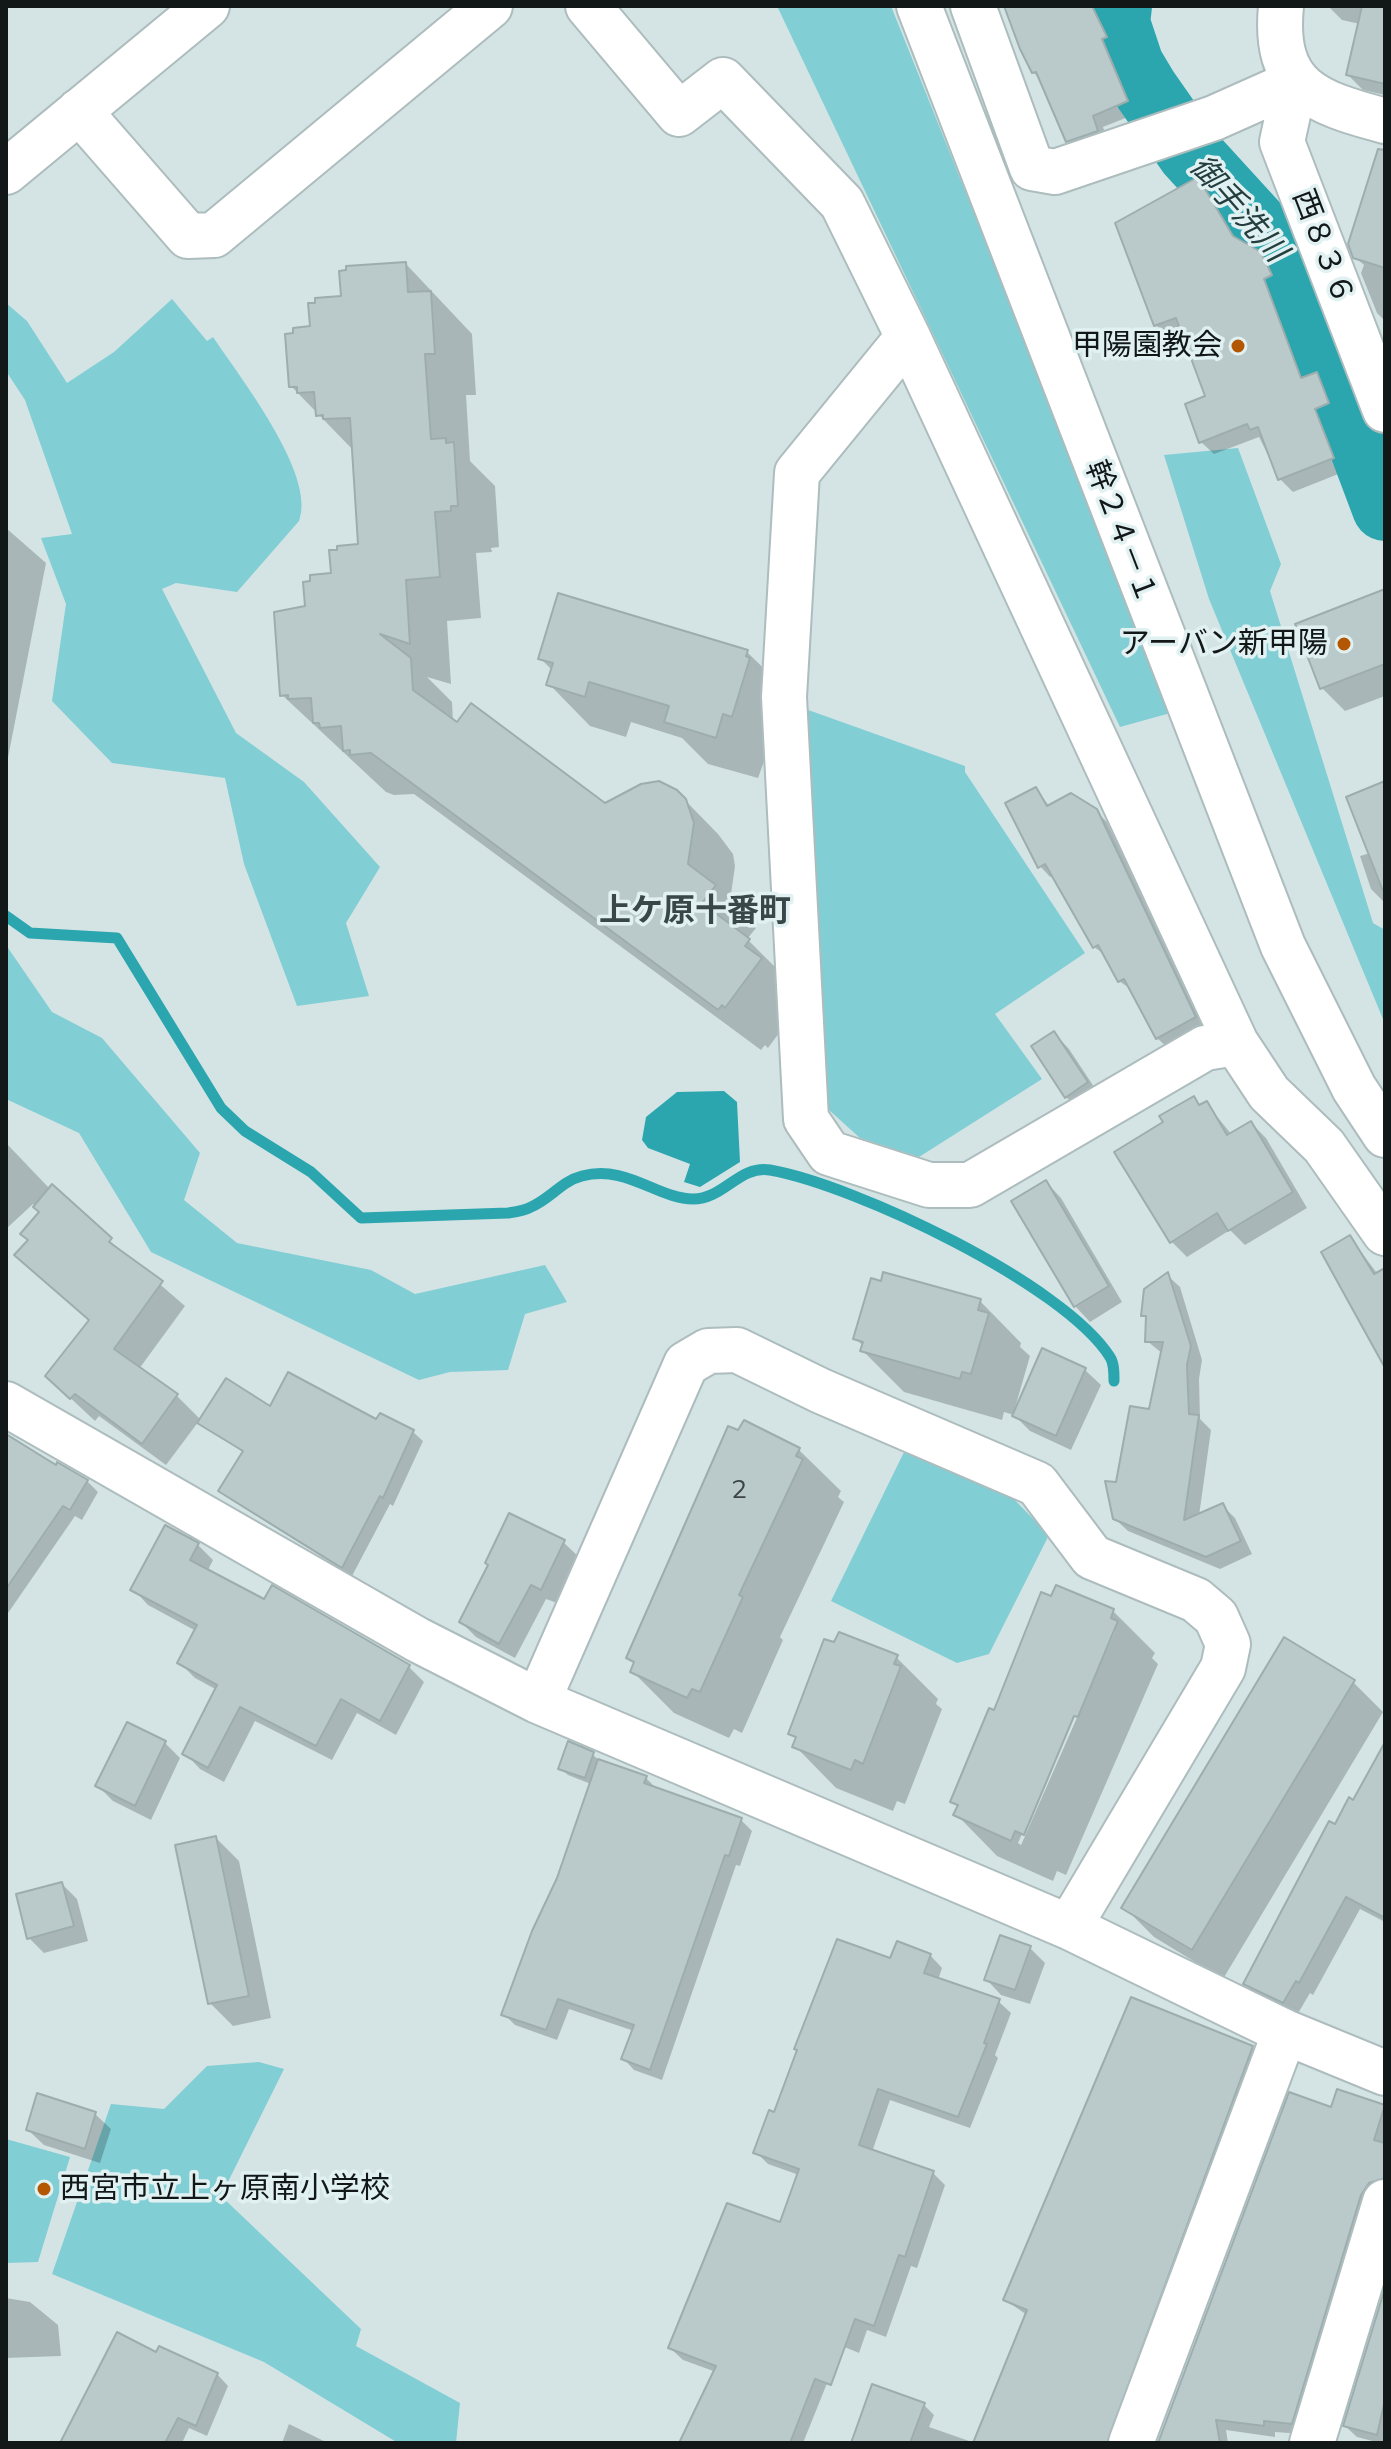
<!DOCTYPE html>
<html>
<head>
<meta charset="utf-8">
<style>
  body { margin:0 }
  #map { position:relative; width:1391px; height:2449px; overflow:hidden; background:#d4e4e5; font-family:Mulish,sans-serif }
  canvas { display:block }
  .frame { position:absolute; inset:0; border:8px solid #121718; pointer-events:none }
</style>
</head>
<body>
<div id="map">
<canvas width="1391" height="2449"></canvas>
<div class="frame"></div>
</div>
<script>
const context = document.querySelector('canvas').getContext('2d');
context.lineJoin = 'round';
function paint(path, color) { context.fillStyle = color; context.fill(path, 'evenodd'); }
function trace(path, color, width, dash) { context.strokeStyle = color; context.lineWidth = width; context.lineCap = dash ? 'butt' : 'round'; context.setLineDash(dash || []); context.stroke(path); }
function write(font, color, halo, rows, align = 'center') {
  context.font = font + ' Mulish,"Noto Sans JP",sans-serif'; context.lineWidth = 7; context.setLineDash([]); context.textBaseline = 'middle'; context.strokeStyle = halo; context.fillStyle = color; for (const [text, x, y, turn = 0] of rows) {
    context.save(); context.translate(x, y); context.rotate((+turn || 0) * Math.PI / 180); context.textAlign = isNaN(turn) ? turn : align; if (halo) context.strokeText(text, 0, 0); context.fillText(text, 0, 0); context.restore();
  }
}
paint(new Path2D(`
  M777 6H891L1174 712 1120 727Z
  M172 299 207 341 213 337C239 376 317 475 299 521L237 592 176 583 162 589 236 733 304 782 380 867 346 923 369 996 297 1006 244 864 225 778 112 763 52 701 66 604 41 538 72 534 25 400 6 371V303L27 321 67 383 114 352Z
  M1238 448 1281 564 1270 591 1373 923 1385 930V1024L1209 599 1164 455Z
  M797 706 965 766V772L1085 953 995 1014 1042 1079 919 1157 860 1138 829 1110Z
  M6 945 52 1012 102 1038 200 1153 184 1200 237 1243 371 1270 415 1294 545 1265 567 1302 525 1314 508 1370 450 1372 419 1380 151 1252 79 1133 6 1099Z
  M906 1448 1004 1489 1049 1535 989 1654 957 1663 831 1601Z
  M259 2062 284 2069 221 2196 361 2329 356 2346 460 2403 456 2443H398L264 2362 52 2274 111 2104 164 2109 207 2066Z
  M6 2139 70 2157 38 2262 6 2263Z`), '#81ced4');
paint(new Path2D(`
  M724 1091 737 1102 740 1162 700 1187 684 1182 690 1164 648 1148 642 1140 646 1117 677 1092Z`), '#2ca6ae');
paint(new Path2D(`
  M1007 6H1106L1104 24 1117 48 1112 51 1138 113 1103 127 1108 142 1079 152 1068 141 1042 81 1033 72Z
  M1328 6H1385V95L1363 90 1348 75 1360 24 1342 20Z
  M1385 169V321L1377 313 1361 273 1364 265 1355 257Z
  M1198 179 1210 192 1241 242 1273 267 1283 288 1275 291 1307 378 1317 374 1330 387 1341 416 1327 422 1346 471 1293 492 1280 479 1259 437 1214 454 1201 442 1207 397 1183 332 1168 338 1156 325Z
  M406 264 472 334 476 395H466L470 461 495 486 499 547 491 548 492 552 476 553 481 618 447 621 451 684 427 677 452 702 453 722 605 805 676 791 718 834 733 854 735 866 730 901 756 928 747 939 790 982 802 1002 768 1048 765 1045 761 1050 414 794 394 795 386 792 282 695 307 608 360 546 354 451 291 386 312 328 343 298Z
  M6 528 46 563 6 768Z
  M1385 591V696L1345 711 1322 688Z
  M747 652 789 693 758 778 708 764 682 738 631 722 626 737 590 726 549 684 553 671 540 658Z
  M1385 783V903L1371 889 1360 856 1370 853Z
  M1036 789 1050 807 1095 810 1107 822 1206 1028 1168 1048 1157 1038 1132 990 1119 981 1107 956 1094 947 1054 875 1050 877 1040 866Z
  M1054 1033 1069 1049 1102 1099 1082 1112 1066 1097Z
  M1193 1099 1201 1106 1206 1103 1232 1135 1251 1123 1266 1138 1307 1208 1245 1245 1230 1230 1187 1257 1172 1242 1165 1122Z
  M6 1143 50 1189 185 1306 139 1369 177 1396 201 1420 271 1408 377 1422 413 1432 423 1441 393 1506 390 1504 352 1576 231 1500 221 1491 244 1453 199 1421 166 1465 99 1416 95 1421 47 1376 90 1322 17 1255 30 1241 41 1212 33 1204 6 1229Z
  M1046 1182 1061 1198 1122 1302 1090 1322 1075 1306Z
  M1350 1237 1385 1284V1363Z
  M1167 1275 1180 1287 1202 1360 1199 1379 1200 1419 1211 1430 1199 1516 1222 1505 1235 1518 1252 1554 1220 1569 1128 1531 1114 1518 1118 1485 1151 1411 1163 1354 1147 1341 1148 1320 1143 1315Z
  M980 1301 1021 1343 1020 1347 1030 1356 1015 1408 1085 1370 1101 1385 1071 1450 1030 1431 1014 1415 1004 1412 1002 1420 904 1392 862 1350 863 1346 855 1338Z
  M6 1437 56 1468 87 1481 98 1492 82 1520 75 1516 6 1616Z
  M799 1450 841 1491 838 1497 844 1502 780 1637 783 1640 742 1733 734 1729 729 1738 674 1713 632 1671 635 1664 628 1658Z
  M563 1542 579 1557 557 1603 546 1599 515 1658 476 1637 461 1622Z
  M198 1545 213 1560 207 1572 265 1602 273 1588 409 1667 424 1682 396 1735 357 1713 332 1760 255 1721 224 1782 200 1769 185 1753 217 1690 195 1678 180 1663 196 1631 148 1605 133 1589Z
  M1113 1611 1155 1653 1152 1658 1158 1664 1066 1875 1057 1871 1053 1881 997 1856 956 1814 959 1808 952 1801 995 1713ZM1111 1631H1115L1021 1845 1018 1843Z
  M896 1657 938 1699 936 1704 942 1709 905 1804 897 1801 893 1811 836 1788 795 1746 797 1740 790 1733Z
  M1353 1682 1383 1712 1223 1979 1154 1937 1124 1907Z
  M127 1725 165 1743 180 1758 151 1820 113 1801 98 1786Z
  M592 1754 600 1761 646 1778 657 1789 741 1820 752 1831 740 1866 736 1865 662 2080 634 2070 623 2058 634 2031 569 2009 557 2040 515 2025 504 2014 559 1878 591 1784 568 1775 560 1768Z
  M1369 1776 1385 1785V1922L1360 1909 1313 1995 1310 1993 1297 2015 1259 1997 1246 1984Z
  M216 1838 239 1861 271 2018 233 2026 210 2003Z
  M62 1884 77 1899 88 1941 44 1953 29 1938Z
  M1030 1948 1045 1963 1030 2004 1001 1995 986 1979Z
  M930 1955 942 1968 938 1980 998 2001 1011 2013 995 2055 998 2058 970 2128 890 2100 872 2152 933 2173 945 2185 917 2268 911 2266 886 2337 867 2330 859 2353 842 2346 803 2443H681L716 2372 683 2360 670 2348 781 2224 799 2175 768 2164 756 2152 776 2114 892 1961Z
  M1252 2047 1262 2058 1118 2443H861L924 2405 934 2415 929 2427 975 2443 1027 2315 1005 2300Z
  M1338 2091 1385 2108V2192L1303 2434 1275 2432V2437L1226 2430 1228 2443H1160Z
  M95 2114 111 2129 100 2163 44 2145 28 2130Z
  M1385 2295V2443H1380L1357 2437 1345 2426Z
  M6 2298 30 2302 58 2325 61 2356 6 2358Z
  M157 2354 217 2374 228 2386 207 2436 189 2428 182 2443H62Z
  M289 2424 328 2443H282Z`), '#0003');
trace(new Path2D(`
  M6 916 30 933 117 938 221 1108 245 1131 311 1172 361 1218 508 1213C515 1212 524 1211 531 1207 550 1199 562 1181 582 1176 626 1164 658 1199 693 1199 724 1199 739 1165 770 1170 855 1185 1064 1284 1110 1357 1114 1363 1114 1373 1114 1381`), '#2ca6ae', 11);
trace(new Path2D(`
  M1119 6 1117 23 1131 65 1146 90 1190 153 1285 257 1308 303 1385 508`), '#2ca6ae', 66);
const building = new Path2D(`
  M1004 6H1092L1107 37 1102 39 1128 101 1093 116 1098 131 1066 142 1036 72 1032 73 1020 49Z
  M1362 6H1385V84L1346 75Z
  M1378 149 1385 150V268L1353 258 1348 244Z
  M1198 177 1233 236 1261 252 1272 275 1264 279 1301 378 1317 372 1329 403 1315 409 1334 458 1278 480 1258 427 1250 430 1247 424 1199 443 1185 404 1205 396 1176 318 1154 326 1115 223Z
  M406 262 408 292 431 291 435 354H425L431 439 446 438V443L454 442 458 506H451V511L435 512 440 577 406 580 410 644 380 634 411 658 413 690 457 722 471 703 605 803 641 784 659 781 677 790 686 799 694 823 688 864 716 885 702 903 750 939 745 946 762 958 725 1008 722 1005 718 1010 371 753 350 755V750L343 751 341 726 320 728 319 723H313L311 698 288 699V695L280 696 274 612 305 606 303 582 310 581V575L331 573 329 550H337V546L358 544 350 418 323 419V415L316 416 314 392 297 393V387H289L285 334 293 333V328L310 326 308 303H315V298L341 296 339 271 346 270V266Z
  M1385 589V664L1320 689 1295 624Z
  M558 593 748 650 746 656 750 658 732 717 723 714 716 738 664 722 669 706 589 682 585 697 546 685 553 663 538 659Z
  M1385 781V891H1383L1346 797Z
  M1036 787 1047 806 1071 793 1097 809 1196 1017 1156 1039 1124 979 1118 982 1098 945 1093 948 1045 864 1038 868 1005 803Z
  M1054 1031 1088 1082 1065 1098 1031 1046Z
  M1194 1096 1199 1105 1207 1101 1227 1135 1251 1121 1293 1192 1228 1231 1217 1213 1170 1243 1114 1152 1163 1122 1159 1116Z
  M1046 1180 1109 1286 1074 1307 1011 1201Z
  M52 1184 112 1238 109 1242 163 1281 114 1349 178 1394 142 1444 75 1394 70 1399 45 1376 89 1320 14 1255 28 1240 20 1234 39 1212 33 1207Z
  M1350 1235 1374 1274 1385 1268V1368L1321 1252Z
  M883 1272 981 1299 978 1310 989 1313 971 1374 962 1372 960 1379 860 1351 863 1342 853 1339 871 1278 881 1281Z
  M1168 1272 1191 1346 1187 1365 1189 1414 1199 1415 1184 1520 1223 1503 1241 1541 1206 1557 1113 1519 1105 1481 1116 1482 1130 1406 1149 1409 1163 1342H1145L1146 1316H1141L1144 1289Z
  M1042 1348 1086 1368 1056 1436 1012 1416Z
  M288 1372 376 1419 380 1413 414 1430 383 1498 380 1496 342 1568 218 1491 243 1451 197 1423 226 1378 270 1406Z
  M744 1420 800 1448 796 1456 803 1459 739 1595 743 1597 700 1692 692 1689 687 1698 630 1672 634 1662 626 1658 728 1426 738 1430Z
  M6 1434 56 1465 57 1462 88 1480 70 1510 63 1506 6 1589Z
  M509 1513 565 1540 541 1590 531 1585 499 1644 459 1622 488 1565 485 1563Z
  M165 1525 199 1543 190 1560 264 1599 272 1585 410 1665 380 1721 341 1699 316 1746 240 1707 208 1768 182 1754 217 1685 177 1663 197 1625 130 1590Z
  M1056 1585 1114 1609 1111 1618 1118 1621 1078 1717 1074 1716 1024 1835 1015 1831 1011 1841 953 1815 958 1805 950 1802 989 1708 994 1710 1041 1592 1051 1596Z
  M839 1632 898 1655 894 1664 901 1666 863 1764 855 1760 851 1770 792 1747 796 1737 788 1734 824 1639 834 1642Z
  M1284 1637 1355 1680 1192 1950 1121 1908Z
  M127 1722 166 1741 135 1806 95 1786Z
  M568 1741 594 1752 585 1778 558 1769Z
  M1385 1742V1918L1346 1897 1299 1983 1296 1981 1283 2003 1243 1984 1329 1821 1335 1824 1349 1797 1353 1800Z
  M598 1759 647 1776 644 1783 742 1818 729 1856 725 1855 650 2070 621 2059 634 2025 558 1999 546 2030 501 2015 532 1931 557 1878Z
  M216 1836 249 1996 208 2004 175 1845Z
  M62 1882 74 1926 27 1939 16 1894Z
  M1000 1935 1031 1946 1015 1990 984 1980Z
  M837 1939 890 1958 897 1941 931 1954 924 1973 1000 1999 984 2043 987 2044 958 2117 878 2089 859 2145 934 2171 905 2257 899 2255 874 2326 855 2319 831 2385 815 2379 790 2443H679L716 2366 668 2348 727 2203 780 2222 799 2169 753 2153 769 2110 774 2112 797 2050 794 2049Z
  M1131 1997 1253 2046 1107 2443H973L1027 2310 1003 2300Z
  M1337 2089 1385 2105 1374 2140 1385 2143V2178L1369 2183 1361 2195 1292 2424 1264 2421V2426L1216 2420 1220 2443H1158L1289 2092 1331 2107Z
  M37 2093 96 2112 85 2149 26 2130Z
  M1385 2288V2400L1377 2435 1343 2426Z
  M117 2332 156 2352 159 2346 218 2373 196 2426 178 2418 165 2443H60Z
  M872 2384 925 2403 910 2443H851Z`);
paint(building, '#bacacb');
trace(building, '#9dadae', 2);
const minor = new Path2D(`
  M588 6 679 114 723 80 842 203 908 337 1236 1043 1269 1093 1324 1146 1385 1233
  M919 6 1283 946 1354 1088 1385 1135
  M973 6 1032 168 1055 172 1214 118 1295 82
  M1281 6C1273 89 1315 102 1385 121
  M1295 82 1282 142 1385 410
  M79 111 188 236 214 235 490 6
  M6 172 207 6
  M908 337 797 473 784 697 806 1119 829 1153 929 1185H970L1205 1048 1236 1043
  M6 1404 418 1640 538 1701 1069 1927 1285 2032 1385 2073
  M538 1701 686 1364 708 1351 737 1350 821 1391 1037 1484 1092 1557 1196 1600 1216 1617 1228 1644 1223 1668 1069 1927
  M1131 2443 1285 2032
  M1312 2443 1385 2202`);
trace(minor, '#adbcbd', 48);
trace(minor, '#fff', 44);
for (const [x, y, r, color] of [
  [1238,346,8,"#b45703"],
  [1344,644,8,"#b45703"],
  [44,2189,8,"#b45703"]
]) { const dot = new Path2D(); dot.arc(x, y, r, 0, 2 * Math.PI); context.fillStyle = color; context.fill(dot); trace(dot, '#e1f1f2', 3); }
write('26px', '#3c4445', null, [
  ["2",739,1490]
]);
write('30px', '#121718', '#e1f1f2', [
  ["西８３６",1323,247,69],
  ["幹２４－１",1121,532,69]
]);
write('30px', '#121718', '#e1f1f2', [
  ["甲陽園教会",1222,346],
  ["アーバン新甲陽",1328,644],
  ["西宮市立上ヶ原南小学校",60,2189,"left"]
], 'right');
write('italic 32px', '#243e3f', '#e1f1f2', [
  ["御手洗川",1238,209,49]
]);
write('bold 32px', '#394748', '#e1f1f2', [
  ["上ケ原十番町",695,911]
]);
</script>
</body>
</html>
